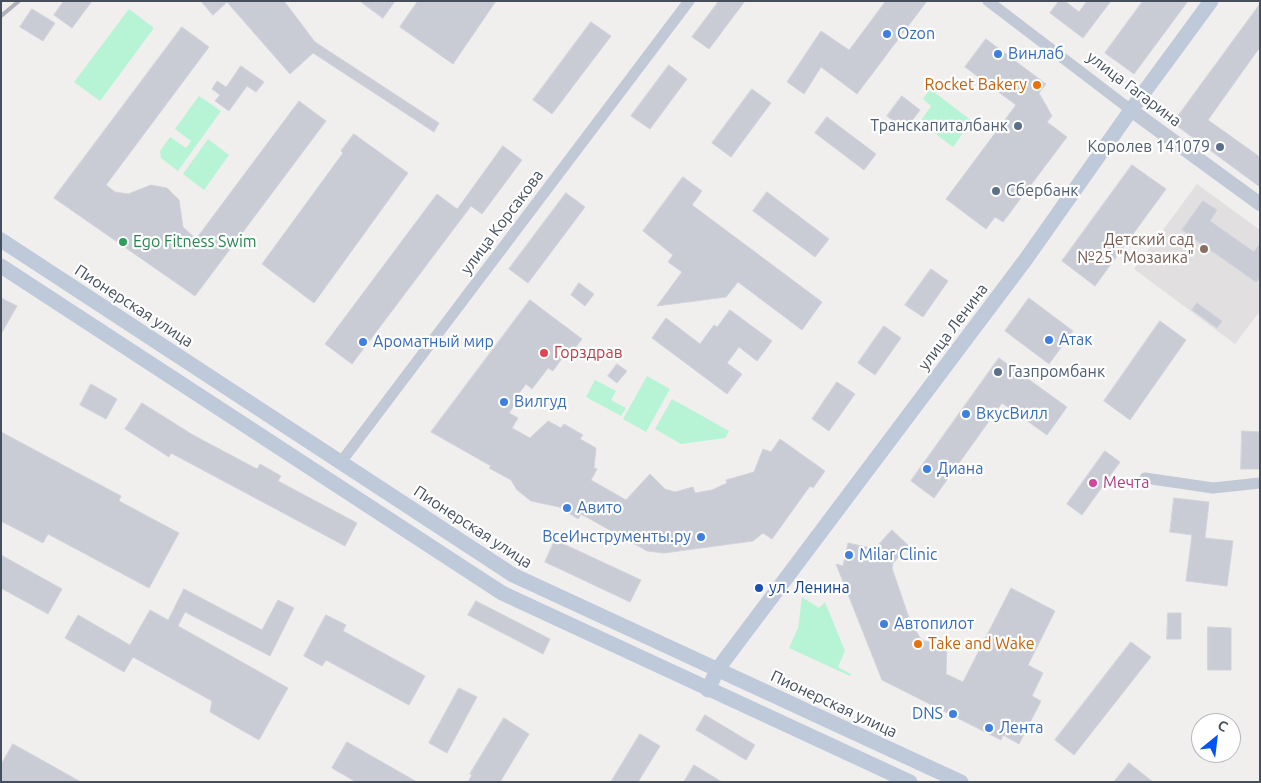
<!DOCTYPE html>
<html>
<head>
<meta charset="utf-8">
<style>
  body { margin:0 }
  #map { position:relative; width:1261px; height:783px; overflow:hidden; background:#f1eeee; font-family:Ubuntu,sans-serif }
  canvas { display:block }
  .frame { position:absolute; inset:0; border:2px solid #444f5e; pointer-events:none }
  .north { position:absolute; left:1191px; top:713px; width:50px; height:50px; box-sizing:border-box; background:#fff; border:1px solid #b4b9bf; border-radius:50%; rotate:29deg; font-size:14px; font-weight:700; line-height:20px; text-align:center; color:#444f5e }
  .north::after { content:''; display:block; margin:auto; width:18px; height:22px; background:#0353f6; clip-path:polygon(50% 0,100% 100%,50% 72%,0 100%) }
</style>
</head>
<body>
<div id="map">
<canvas width="1261" height="783"></canvas>
<div class="frame"></div>
<div class="north">С</div>
</div>
<script>
const context = document.querySelector('canvas').getContext('2d');
context.lineJoin = 'round';
function paint(path, color) { context.fillStyle = color; context.fill(path, 'evenodd'); }
function trace(path, color, width, dash) { context.strokeStyle = color; context.lineWidth = width; context.lineCap = dash ? 'butt' : 'round'; context.setLineDash(dash || []); context.stroke(path); }
function write(font, color, halo, rows, align = 'center') {
  context.font = font + ' Ubuntu,sans-serif'; context.lineWidth = 4.5; context.setLineDash([]); context.textBaseline = 'middle'; context.strokeStyle = halo; context.fillStyle = color; for (const [text, x, y, turn = 0] of rows) {
    context.save(); context.translate(x, y); context.rotate((+turn || 0) * Math.PI / 180); context.textAlign = isNaN(turn) ? turn : align; if (halo) context.strokeText(text, 0, 0); context.fillText(text, 0, 0); context.restore();
  }
}
paint(new Path2D(`
  M1197 184 1260 230V311L1235 344 1134 269Z`), '#e2dfe0');
paint(new Path2D(`
  M129 9 154 28 100 101 74 82Z
  M930 89 972 121 953 147 920 122 931 106 923 99Z
  M199 96 221 111 178 171 161 158 160 151 170 137 186 148 191 141 175 129Z
  M208 139 229 155 204 190 183 174Z
  M647 376 670 389 646 432 623 419Z
  M595 380 616 391 611 400 626 408 621 416 586 397Z
  M672 399 729 431 725 438 681 444 655 429Z
  M802 597 819 608 825 602 845 651 838 667 851 674 850 676 789 648 798 628Z`), '#b7f4d5');
const building = new Path2D(`
  M64 1H92L72 28 54 15Z
  M201 1H284L315 42 439 123 434 132 313 53 290 74 227 2 213 15Z
  M360 1H395L383 18Z
  M418 1H496L453 64 400 27Z
  M719 1H745L709 49 692 37Z
  M886 1H927L857 94 821 67 804 94 787 82 821 31 849 50Z
  M1059 1H1065L1079 12 1087 1H1111L1083 38 1050 13Z
  M1143 1H1188L1134 74 1105 53Z
  M1260 4V47L1208 120 1260 157V187L1173 123Z
  M32 9 55 23 43 41 20 27Z
  M591 22 611 36 552 114 533 100Z
  M182 27 209 47 106 185 115 192 128 194 151 185 167 188 179 200 183 227 196 239 299 101 326 121 195 296 54 198Z
  M986 39 1046 84 1039 93 1052 116 1047 122 1067 137 1003 222 995 217 986 229 946 199 1016 105 965 67Z
  M669 65 687 79 650 129 631 116Z
  M241 66 264 82 256 92 247 86 229 111 215 101 220 95 212 89 217 81 226 87Z
  M752 89 771 103 731 157 712 143Z
  M902 96 920 110 905 130 887 116Z
  M827 117 876 154 864 170 815 133Z
  M354 134 408 173 314 303 262 264 343 153 341 151Z
  M503 146 522 160 482 214 471 206 352 364 325 344 437 194 457 209Z
  M1132 165 1166 189 1095 286 1062 261Z
  M683 177 702 191 692 205 822 302 802 330 738 282 726 297 657 306 682 272 668 262 673 255 643 231Z
  M767 192 829 239 815 257 753 211Z
  M566 193 585 207 528 283 509 269Z
  M1203 201 1217 210 1210 221 1254 252 1260 243V277L1256 282 1182 230Z
  M931 269 948 281 923 317 905 305Z
  M579 283 594 294 585 306 571 295Z
  M1 298 17 306 1 334Z
  M1029 298 1073 331 1049 364 1005 331Z
  M530 300 582 339 566 360 563 357 553 371 548 368 532 389 526 384 512 402 515 404 509 413 518 418 512 428 530 438 548 421 561 428 564 424 583 435 580 439 596 448 594 468 597 469 591 480 626 500 650 474 665 489 675 492 693 487 695 493 712 490 727 483 726 480 754 472 763 449 771 452 780 439 825 471 813 488 810 486 772 539 763 533 753 541 664 553 647 551 581 514 578 519 559 507 531 501 517 490 511 480 489 468 491 466 431 432Z
  M1197 303 1222 321 1217 328 1192 310Z
  M730 310 772 341 757 361 739 347 727 363 742 374 727 394 652 338 666 318 700 344 714 325 717 327Z
  M1160 321 1186 340 1130 420 1104 401Z
  M884 326 901 338 875 375 858 363Z
  M999 358 1067 407 1047 435 1002 403 934 498 911 481Z
  M617 364 627 371 617 383 608 376Z
  M837 382 855 394 829 431 812 419Z
  M91 384 117 399 106 419 80 405Z
  M142 403 193 435 257 469 260 464 281 476 278 481 357 523 345 546 171 453 169 457 125 429Z
  M1242 431 1260 432V469H1241Z
  M1 432 121 496 119 501 179 533 149 588 48 534 43 543 1 521Z
  M1105 451 1120 462 1082 515 1067 504Z
  M1174 498 1209 502 1205 538 1233 541 1227 586 1186 581 1192 535 1170 532Z
  M892 530 909 546 893 563 892 568 909 618 920 638 924 641 947 642 946 674 963 682 1011 588 1055 611 1028 665 1043 673 1032 696 1041 701 1019 744 1003 735 1001 740 882 680 836 564 843 566 848 543 871 548 876 547Z
  M555 540 641 580 630 602 545 562Z
  M1 555 62 589 48 614 1 588Z
  M184 589 262 630 278 600 294 608 270 656 185 612 178 626 288 688 259 740 210 712 212 701 133 657 124 672 65 638 78 615 130 645 150 610 168 620Z
  M476 601 550 639 543 654 468 615Z
  M1168 613H1181V639H1167Z
  M326 615 346 625 343 631 425 676 409 705 326 660 322 666 304 656Z
  M1208 627 1231 628V670H1208Z
  M1131 642 1151 657 1074 755 1055 740Z
  M459 688 477 697 447 753 429 743Z
  M705 715 755 745 746 760 696 730Z
  M504 718 529 734 500 782H468L472 775 470 774Z
  M640 734 660 746 638 782H611Z
  M347 742 417 782H356L332 768Z
  M13 744 81 782H1V765Z
  M1129 763 1153 782H1114Z
  M694 765 722 782H684Z`);
paint(building, '#c9ccd5');
trace(building, '#d1d3db', 1);
trace(new Path2D(`
  M988 1 1131 110
  M341 462 689 1
  M1145 478 1213 488 1260 483`), '#c0c9d5', 11);
trace(new Path2D(`
  M1131 110 1260 204`), '#c0c9d5', 14);
trace(new Path2D(`
  M1 240 513 575 961 782
  M1 266 502 593 910 782
  M708 690 717 670 1026 259 1131 110 1211 1`), '#bec9da', 15);
trace(new Path2D(`
  M1 16 19 1`), '#b0b2ba', 4);
for (const [x, y, r, color] of [
  [887,34,5,"#3f7fe0"],
  [998,54,5,"#3f7fe0"],
  [1037,85,5,"#e8710a"],
  [1018,126,5,"#5c6f8a"],
  [1220,147,5,"#5c6f8a"],
  [996,191,5,"#5c6f8a"],
  [123,242,5,"#2e9e5b"],
  [1204,249,5,"#8d6e63"],
  [1049,340,5,"#3f7fe0"],
  [363,342,5,"#3f7fe0"],
  [544,353,5,"#e0444e"],
  [998,372,5,"#5c6f8a"],
  [504,402,5,"#3f7fe0"],
  [966,414,5,"#3f7fe0"],
  [927,469,5,"#3f7fe0"],
  [1093,483,5,"#d1479c"],
  [567,508,5,"#3f7fe0"],
  [701,537,5,"#3f7fe0"],
  [849,555,5,"#3f7fe0"],
  [759,588,5,"#1a4fb4"],
  [884,624,5,"#3f7fe0"],
  [918,644,5,"#e8710a"],
  [953,714,5,"#3f7fe0"],
  [989,728,5,"#3f7fe0"]
]) { const dot = new Path2D(); dot.arc(x, y, r, 0, 2 * Math.PI); context.fillStyle = color; context.fill(dot); trace(dot, '#fff', 2); }
write('16px', '#366cbe', '#fff', [
  ["Ozon",897,34],
  ["Винлаб",1008,54],
  ["Атак",1059,340],
  ["Ароматный мир",373,342],
  ["Вилгуд",514,402],
  ["ВкусВилл",976,414],
  ["Диана",937,469],
  ["Авито",577,508],
  ["ВсеИнструменты.ру",691,537,"right"],
  ["Milar Clinic",859,555],
  ["Автопилот",894,624],
  ["DNS",943,714,"right"],
  ["Лента",999,728]
], 'left');
write('16px', '#c56008', '#fff', [
  ["Rocket Bakery",1027,85],
  ["Take and Wake",928,644,"left"]
], 'right');
write('16px', '#444f5e', '#fff', [
  ["улица Гагарина",1134,89,37],
  ["улица Корсакова",502,222,-53],
  ["Пионерская улица",134,306,33],
  ["улица Ленина",953,327,-53],
  ["Пионерская улица",473,527,33],
  ["Пионерская улица",834,704,25]
]);
write('16px', '#4e5e75', '#fff', [
  ["Транскапиталбанк",1008,126],
  ["Королев 141079",1210,147],
  ["Сбербанк",1006,191,"left"],
  ["Газпромбанк",1008,372,"left"]
], 'right');
write('16px', '#785e54', '#fff', [
  ["Детский сад",1194,240],
  ["№25 \"Мозаика\"",1194,258]
], 'right');
write('16px', '#27864d', '#fff', [
  ["Ego Fitness Swim",133,242]
], 'left');
write('16px', '#be3a42', '#fff', [
  ["Горздрав",554,353]
], 'left');
write('16px', '#b23c85', '#fff', [
  ["Мечта",1103,483]
], 'left');
write('16px', '#164399', '#fff', [
  ["ул. Ленина",769,588]
], 'left');
</script>
</body>
</html>
